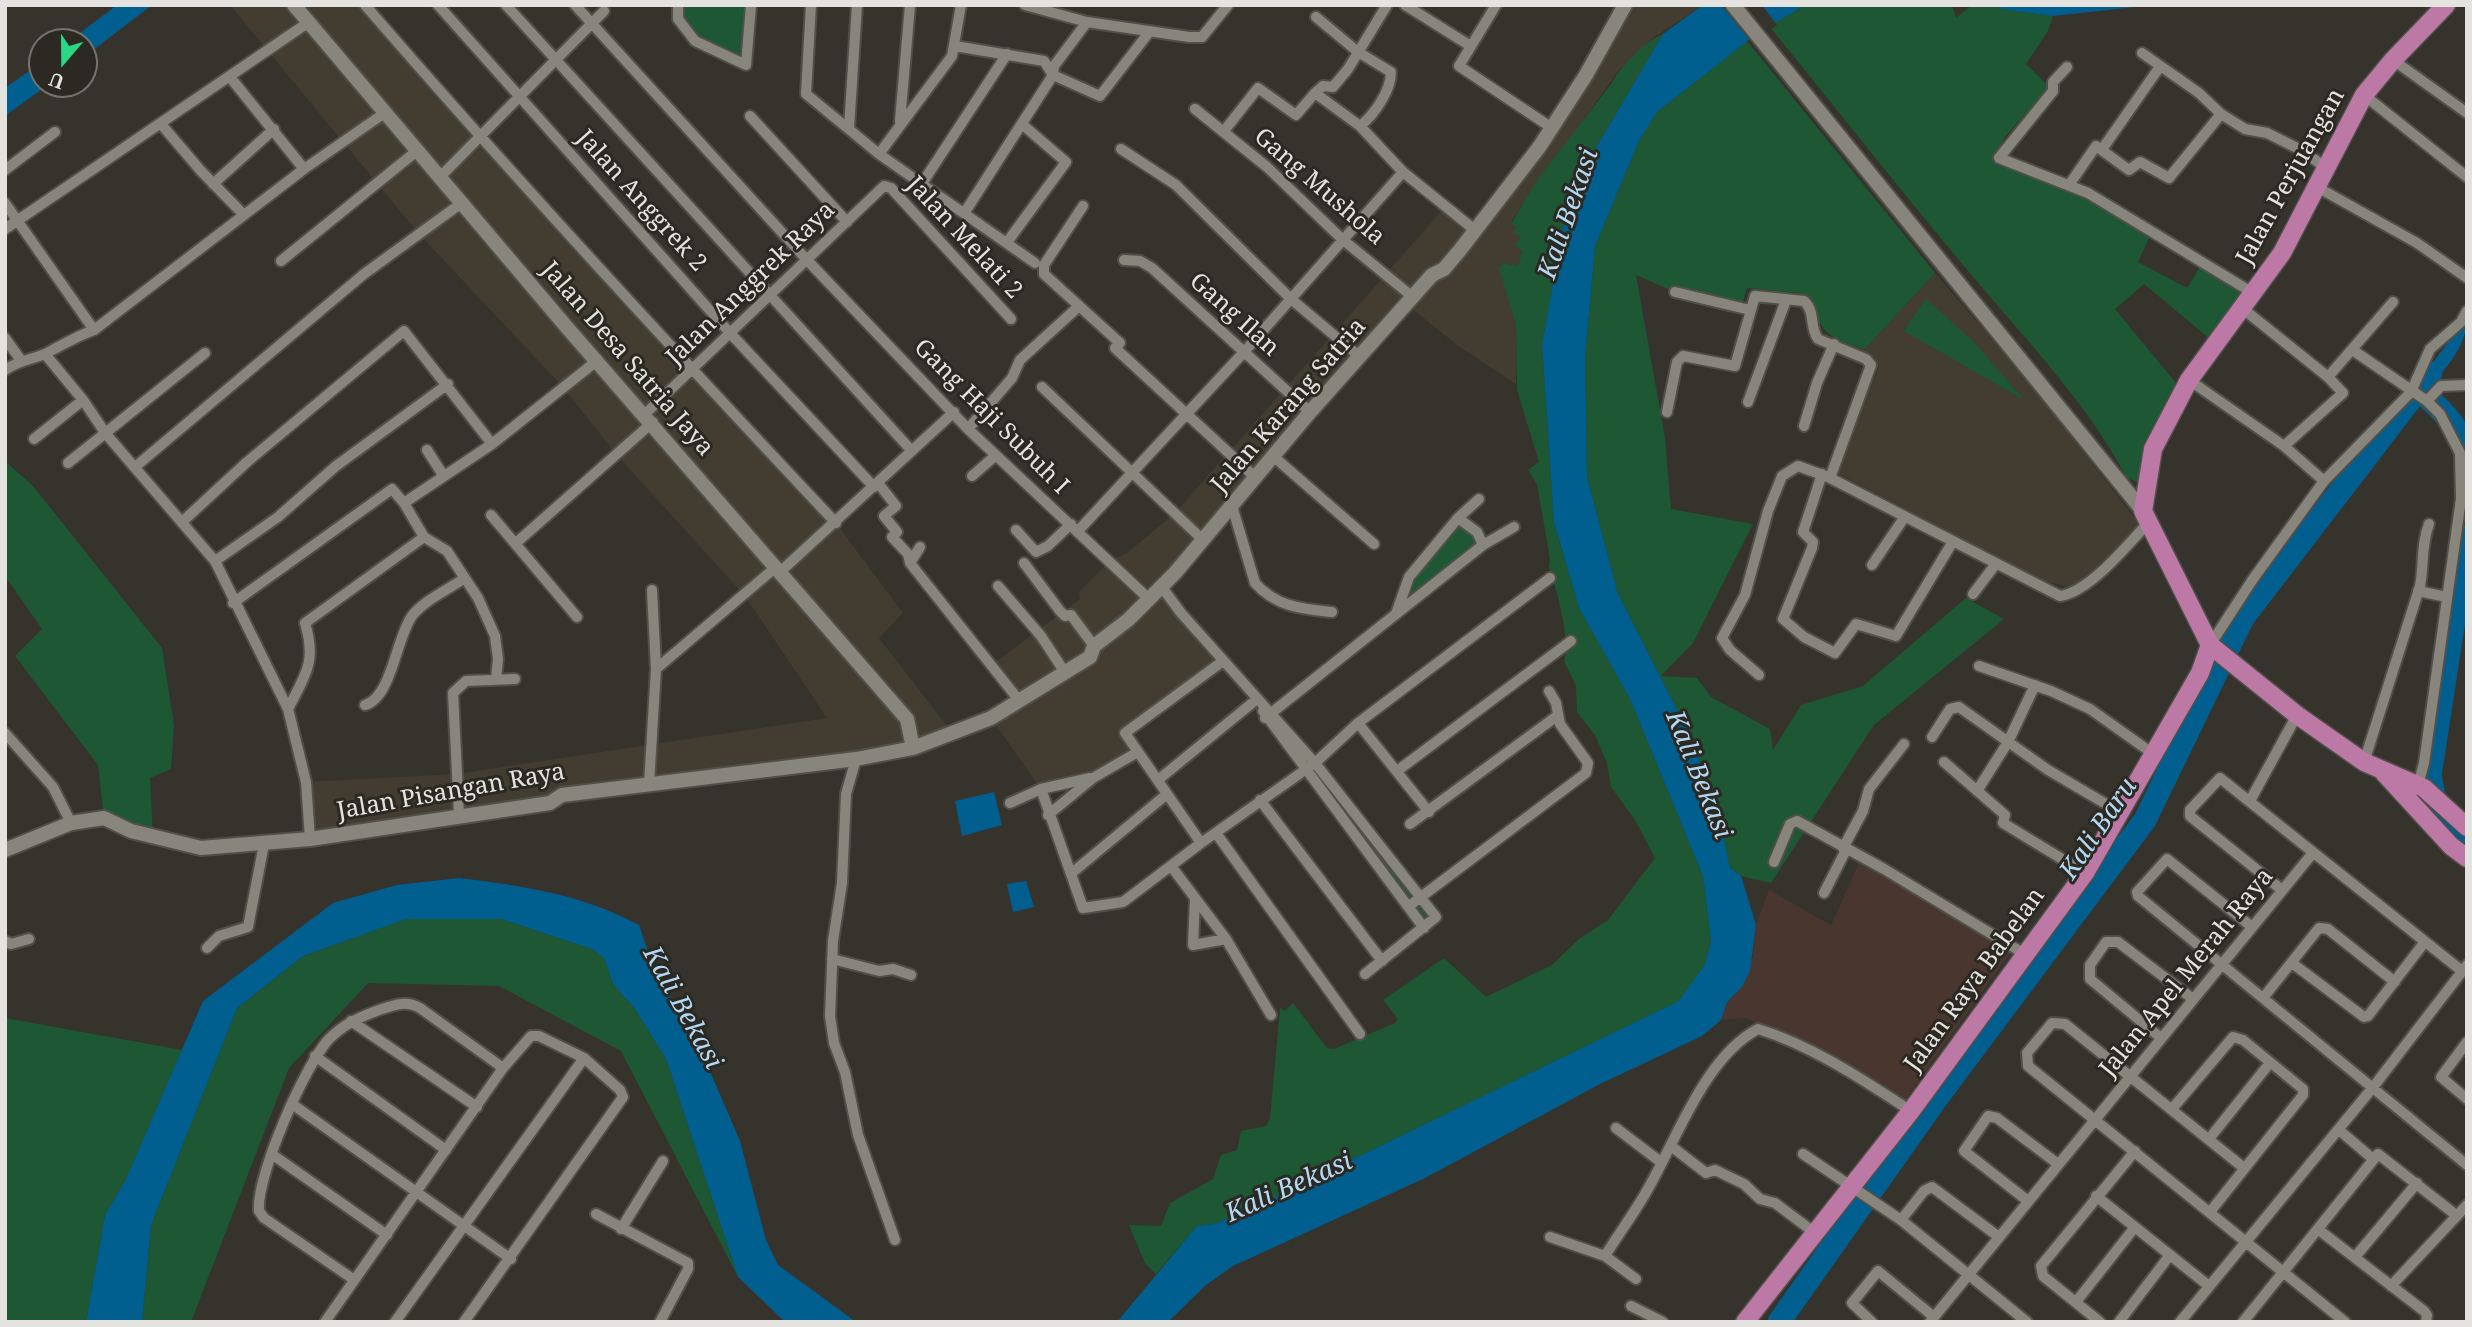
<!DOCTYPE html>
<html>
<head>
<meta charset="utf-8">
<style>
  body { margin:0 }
  #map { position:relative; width:2472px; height:1327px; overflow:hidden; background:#36332c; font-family:"Noto Serif",serif }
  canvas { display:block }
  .frame { position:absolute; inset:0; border:7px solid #e5e3df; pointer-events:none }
  .north { position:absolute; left:28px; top:28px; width:70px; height:70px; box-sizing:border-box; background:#2b2922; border:2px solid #75736e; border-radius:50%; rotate:200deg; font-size:19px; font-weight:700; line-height:28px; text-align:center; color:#e5e3df }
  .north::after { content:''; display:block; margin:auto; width:24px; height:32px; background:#28d885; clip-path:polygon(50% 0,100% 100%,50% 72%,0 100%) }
</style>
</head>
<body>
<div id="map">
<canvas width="2472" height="1327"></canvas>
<div class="frame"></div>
<div class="north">U</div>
</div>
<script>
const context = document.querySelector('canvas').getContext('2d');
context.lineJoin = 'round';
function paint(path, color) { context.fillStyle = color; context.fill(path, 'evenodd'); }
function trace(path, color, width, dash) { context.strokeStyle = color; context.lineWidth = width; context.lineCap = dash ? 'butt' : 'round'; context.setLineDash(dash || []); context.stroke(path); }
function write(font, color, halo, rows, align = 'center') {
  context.font = font + ' "Noto Serif",serif'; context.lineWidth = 6; context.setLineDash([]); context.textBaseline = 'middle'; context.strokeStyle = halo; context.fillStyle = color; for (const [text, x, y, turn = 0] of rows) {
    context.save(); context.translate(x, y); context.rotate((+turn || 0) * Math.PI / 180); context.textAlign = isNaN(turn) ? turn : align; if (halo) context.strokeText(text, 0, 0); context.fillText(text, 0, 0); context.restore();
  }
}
paint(new Path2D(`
  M230 5H365L836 523 903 613 879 638 954 735 913 748 649 784 310 839 306 782 456 774 827 718 745 596 616 454 563 387 418 233Z
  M1625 5H1703L1653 38 1619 70 1514 217 1511 224 1517 227 1522 237V251L1518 266 1503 263V276L1516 325V384L1461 348 1407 305 1161 586 1223 661 1125 733 1136 753 1093 778 1041 789 991 718 1018 699 993 664 1080 599 1079 592 1110 561 1127 553 1176 512 1446 206 1476 230Z
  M1935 273 2036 391 2140 525 2091 573 2069 587 2041 580 1836 472 1879 367 1864 350Z`), '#423d30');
paint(new Path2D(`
  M1859 863 2012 951 1904 1101 1786 1033 1745 1018 1721 1020 1727 1002 1742 987 1753 956 1756 925 1769 890 1831 925Z`), '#49362f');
paint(new Path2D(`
  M678 5H751L747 64 695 41 678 19Z
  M1805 5H1952L1956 18 1972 5H2000L2002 9 2053 16 2048 31 2026 64 2049 87 2004 138 1996 158 2083 194 2150 236 2138 262 2187 288 2200 267 2245 293 2210 339 2144 284 2115 309 2176 383 2182 382 2141 483 2127 478C2086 401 2025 339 1969 272 1901 191 1836 108 1769 26Z
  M1663 34 1570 192 1542 344 1554 522 1579 608 1630 699 1703 876 1711 941 1705 964 1680 1001 1275 1197 1215 1224 1197 1226 1156 1274 1145 1263 1129 1225 1161 1226 1170 1203 1213 1179 1221 1155 1237 1150 1241 1131 1266 1126 1270 1119 1280 1008 1285 1011 1293 1003 1327 1048 1334 1049 1395 1023 1398 1019 1383 1000 1444 958 1486 997 1552 965 1579 939 1608 920 1655 858 1635 820 1611 787 1607 763 1595 735 1577 712 1576 686 1564 661C1572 647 1556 585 1549 568L1550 559 1537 484 1528 470 1539 462 1517 390 1516 325 1499 268 1503 263 1518 266 1522 251 1515 245 1521 237 1513 232 1517 227 1511 224 1537 180 1612 83C1621 66 1644 42 1663 34Z
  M1747 41 1935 273 1864 350C1830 336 1821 337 1812 299L1800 293 1747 288 1741 308 1675 292 1636 275 1665 438 1671 509 1753 524 1693 643 1661 676 1697 678 1711 697 1770 729 1773 750 1801 705 1863 686 1966 598 2004 619 1874 725 1771 883 1741 876 1730 868 1718 811 1691 737 1618 594 1587 477 1585 358 1595 246 1639 141 1657 112Z
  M1926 299 1974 342 2024 400 1904 331Z
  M5 461 33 486 162 648 174 725 171 769 150 778 153 837 104 818 98 765 15 656 42 629 5 576Z
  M1458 518 1483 545 1396 614 1409 577Z
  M1315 763 1436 917 1424 928 1304 769Z
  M405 919H501L592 949 604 958 613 984 635 1009 666 1059 738 1277 621 1051 499 986 368 983 289 1068 191 1322H142L151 1225 237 1008 303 956Z
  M5 1018 182 1050 126 1179 105 1215 86 1322H5Z`), '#1d5734');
paint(new Path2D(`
  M117 5H152L84 57V42H68Z
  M1703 5H1805L1755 35 1657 112 1639 141 1595 246 1585 357 1587 477 1618 594 1691 737 1718 811 1730 868 1741 876 1756 925 1750 971 1742 987 1727 1002 1721 1020 1702 1036 1600 1084 1425 1178 1233 1266 1206 1285 1168 1322H1117L1197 1226 1215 1224 1275 1197 1679 1001 1705 964 1711 941 1703 876 1630 699 1579 608 1554 522 1542 344 1570 192 1663 34Z
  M2000 5H2153L2053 16 2001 9Z
  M42 62V84H49L5 116V88Z
  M2467 317C2467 349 2443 370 2424 395L2413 389Z
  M994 792 1002 825 962 836 955 801Z
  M459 878C524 886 581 894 639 925L653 966 665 969 673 1005 696 1039 740 1141 766 1240 778 1265 856 1322H785L738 1277 666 1059 635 1009 613 984 604 958 592 949 501 919H406L303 956 237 1008 151 1225 142 1322H86L105 1215 126 1179 203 1001 333 903 397 885Z
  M1026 881 1034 907 1013 912 1007 884Z`), '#015f90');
paint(new Path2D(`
  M1721 5H1762L1777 25 1751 42Z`), '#36332c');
trace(new Path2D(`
  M2419 391C2440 407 2465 432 2467 460
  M2459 842 2440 823 2430 776 2467 536
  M1779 1322 1937 1098 2145 820 2243 618 2431 373`), '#015f90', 23);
const minor = new Path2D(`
  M365 5C518 182 676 353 836 523
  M438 5 730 333 874 487
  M506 5 912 451
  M575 5 807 260 968 429 1149 599
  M678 5V19L695 41 746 65 751 5
  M811 5 806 94 879 154 1035 263
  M1025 5 1087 22 1189 37H1202L1228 5
  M1405 5 1469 45
  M1496 5 1459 66 1552 128
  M1316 17 1358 52 1391 72C1391 91 1374 115 1360 126
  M955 46 1044 61 1053 75
  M2142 53 2199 93 2221 114 2245 129 2267 133 2299 149 2327 168
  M2393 60 2467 113
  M2067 67 2053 82V91L1999 158 2088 193 2253 293
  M1053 75 1100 96 1150 31
  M230 77 304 169
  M1315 93 1323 86 1333 87 1348 69 1387 5
  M2364 95 2467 177
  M1195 109 1267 167 1342 239 1414 298
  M750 116 847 222
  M900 121 910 5
  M161 124 201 171 244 215
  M849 128 857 5
  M1224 131 1258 88 1296 115 1315 93 1360 126 1403 172 1476 231
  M2103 148 2159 68
  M1121 149 1176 185 1291 299 1360 357
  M879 154 952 56 961 5
  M5 170 55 132
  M440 177 604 11
  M923 182 1007 54
  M213 184 274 129
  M2069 185 2096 146 2129 170 2140 162 2169 178 2221 114
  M2317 187 2417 243 2467 278
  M5 203 94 330
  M1083 206 1044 265V274L1120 343 1115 348 1256 478
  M965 212 1053 75 1054 66 1087 22
  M5 229 309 22
  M1008 241 1066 162 1023 125
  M1124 260 1140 261 1152 268 1310 412
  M281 261 418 150
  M1675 292 1750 310
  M2242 308 2328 377 2343 393 2284 446
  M5 338 20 359
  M2354 351 2427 401 2441 386 2467 385
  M45 354 83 400 106 434 215 561 288 709 306 782 310 839
  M5 370C21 359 32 360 47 353 64 344 77 336 94 330L304 169 386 112
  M2328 377 2393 302
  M2189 380 2284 446 2324 481
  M1042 387 1203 540
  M1748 402 1786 300
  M1667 412 1677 362 1683 356 1735 366 1755 296 1804 301C1816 312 1809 327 1818 339L1866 359 1871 365 1830 478 2060 596C2090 592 2128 544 2149 522
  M645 414 884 186 891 188 1011 319
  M1804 426 1817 383 1834 344
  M968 429 1012 378 1020 360 1078 307
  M34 439 83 400
  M427 450 443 475
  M1273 456 1374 544
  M68 463 205 353
  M135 467 364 274 463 202
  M1822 474 1803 532 1813 542 1812 548 1783 619 1804 637 1835 653 1856 624 1896 636 1952 543
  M972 476 995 456
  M878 483 896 506 884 516 897 532 892 537 908 554 910 563 1018 699
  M404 503 424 537 447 551 478 598 495 636 498 659 496 679
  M1232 506 1255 583C1276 607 1303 609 1332 612
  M491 515 577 617
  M1458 518 1479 499
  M182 522 247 462 404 331 492 444
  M1016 530 1036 552 1048 546 1071 524
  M1078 531 1244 352 1403 172
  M516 543 653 422
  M215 561 278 517 336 466 448 384
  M910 563 920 547
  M1024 563 1060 611 1065 616 1071 615 1094 646
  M1872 565 1904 518
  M780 572 954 412
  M998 586 1041 636 1064 671
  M1161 586 1181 613 1315 763 1436 917 1365 974
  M2418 591 2447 597
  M1973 594 1995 565
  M233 603 392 489 404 503 492 444 598 360
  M1396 614 1409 577 1458 518 1477 532 1483 545
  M2210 645 2253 579 2324 481 2411 392 2430 349 2461 322 2467 311
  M1979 666 2051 691 2090 709 2152 753
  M656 669 776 567
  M1759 675 1730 650 1722 638 1745 595 1768 511 1782 476 1798 466 1828 477
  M365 705C392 697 396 638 412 616 423 601 449 589 465 578
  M288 709C305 675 317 663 305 623L424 537
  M1263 711 1424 928
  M1265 718 1483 545 1514 527
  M1358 723 1429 812
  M5 733 53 787 71 823
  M1932 737 1950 709 1959 707 2048 770 2118 811
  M856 759 846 794 842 883 833 941 830 1016 834 1043 845 1072 858 1135 895 1240
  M1944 762 2005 815 2003 823 2085 873
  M2364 762 2420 586C2424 565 2421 545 2429 524
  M1397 771 1571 641
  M1158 780 1257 699
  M649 784 656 669 652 590
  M1041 789 1083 908 1123 902 1201 843 1315 763 1358 723 1550 578
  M2417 789 2424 763 2461 499 2460 453 2440 414 2427 401
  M1977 791 2008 742 2035 685
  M2251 799 2297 715
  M1260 800 1382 961
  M1010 803 1041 789 1090 778
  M459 815 453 693 466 681 515 679
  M1048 815 1093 778 1136 753
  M1410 824 1557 716
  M1216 833 1360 1034
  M1201 843 1125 733 1223 661
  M1843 848 1863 811 1869 789 1904 744
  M1774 862 1790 824 1797 821 1884 869 2023 953
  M1171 866 1226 939 1271 1015
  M1073 872 1167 794
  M2282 890 2190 816V810L2220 778 2462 971
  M1824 893 1846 850
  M1195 899 1193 945 1226 939
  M1409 906 1586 773 1588 763 1560 724 1556 703 1549 691
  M2252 927 2167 859 2137 892 2138 896 2467 1165
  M5 941 11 944 29 939
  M207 948 219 936 248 927 264 844
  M832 959 879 971 893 969 911 975
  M2292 963 2364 1017 2368 1016 2424 943
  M2263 998 2319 928 2328 929 2395 982
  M351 1021 477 1107
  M2161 1038 2090 979V965L2106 942H2118L2193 999
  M2467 1042 2441 1077 2467 1099
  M315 1056 446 1150
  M292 1104 511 1259
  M2172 1109 2233 1037 2243 1040 2303 1089V1095L2210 1212
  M1616 1128 1662 1163
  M2339 1130 2373 1159
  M2209 1139 2269 1064
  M1671 1146 1706 1173 1715 1170 1744 1184 1760 1199 1775 1203 1815 1233
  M1803 1154 1901 1220 2027 1322
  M273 1155 387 1235
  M2244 1168 2065 1024 2052 1023 2027 1053 2028 1066 2345 1322
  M2096 1196 2209 1286
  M2028 1201 1964 1151 1988 1116 1997 1118 2058 1164
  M596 1214 688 1263V1269L660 1322
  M1901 1220 1924 1191 1932 1187 1999 1237
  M621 1229 663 1161
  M2319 1230 2424 1311 2427 1315 2426 1322
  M1550 1237 1605 1256 1636 1279
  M1605 1256C1619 1233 1636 1211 1649 1187 1677 1138 1706 1056 1758 1029 1813 1046 1863 1080 1911 1111
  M2355 1257 2417 1183
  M353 1279 264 1218 259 1211C256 1176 305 1065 329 1039 344 1024 360 1017 379 1010 394 1005 406 1000 420 1008L503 1068
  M2391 1286 2467 1205
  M2076 1302 2135 1227
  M1631 1306 1663 1322
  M325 1322 503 1068 531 1036H539L584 1058 620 1090 623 1097 464 1322
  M395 1322 584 1058
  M1872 1322 1852 1303 1878 1271 1934 1317
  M1930 1322 2312 854
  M2100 1322 2043 1276 2041 1266 2135 1151
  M2119 1322 2170 1255
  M2180 1322 2374 1086 2467 965
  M2243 1322 2378 1154 2456 1215`);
const tertiary = new Path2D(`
  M294 5 564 324 907 719 913 748
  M1733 5 2143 511
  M5 850 71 823 104 818 131 831 201 848 310 839 550 803 562 795 856 759 913 748 991 718 1090 657 1094 646 1128 620 1175 573 1310 412 1432 275 1444 269 1460 250 1540 146 1586 75 1625 5`);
const primary = new Path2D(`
  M2446 5 2393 60 2364 95 2282 253 2189 380 2153 449 2143 511 2210 645 2297 715 2364 762 2424 788 2467 827
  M2384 773 2451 846 2467 858
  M1745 1322 1911 1111 2085 873 2200 673 2210 645`);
trace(minor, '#514f49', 14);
trace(tertiary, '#514f49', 18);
trace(primary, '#514f49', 21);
trace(minor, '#88857d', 10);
trace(tertiary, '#88857d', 14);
trace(primary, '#bd79a6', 18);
write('24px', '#e5e3df', '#2b2922', [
  ["Jalan Perjuangan",2291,177,-61],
  ["Gang Mushola",1319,187,41],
  ["Jalan Anggrek 2",641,201,48],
  ["Jalan Melati 2",964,238,47],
  ["Jalan Anggrek Raya",751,284,-44],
  ["Gang Ilan",1234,315,42],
  ["Jalan Desa Satria Jaya",627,359,49],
  ["Jalan Karang Satria",1289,406,-49],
  ["Gang Haji Subuh I",991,417,45],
  ["Jalan Pisangan Raya",451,792,-10],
  ["Jalan Apel Merah Raya",2187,973,-51],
  ["Jalan Raya Babelan",1975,980,-54]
]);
write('italic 26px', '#b3d8f4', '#2b2922', [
  ["Kali Bekasi",1569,214,-71],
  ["Kali Bekasi",1698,775,68],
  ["Kali Baru",2099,829,-56],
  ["Kali Bekasi",682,1008,61],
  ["Kali Bekasi",1289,1188,-24]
]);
</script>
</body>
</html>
